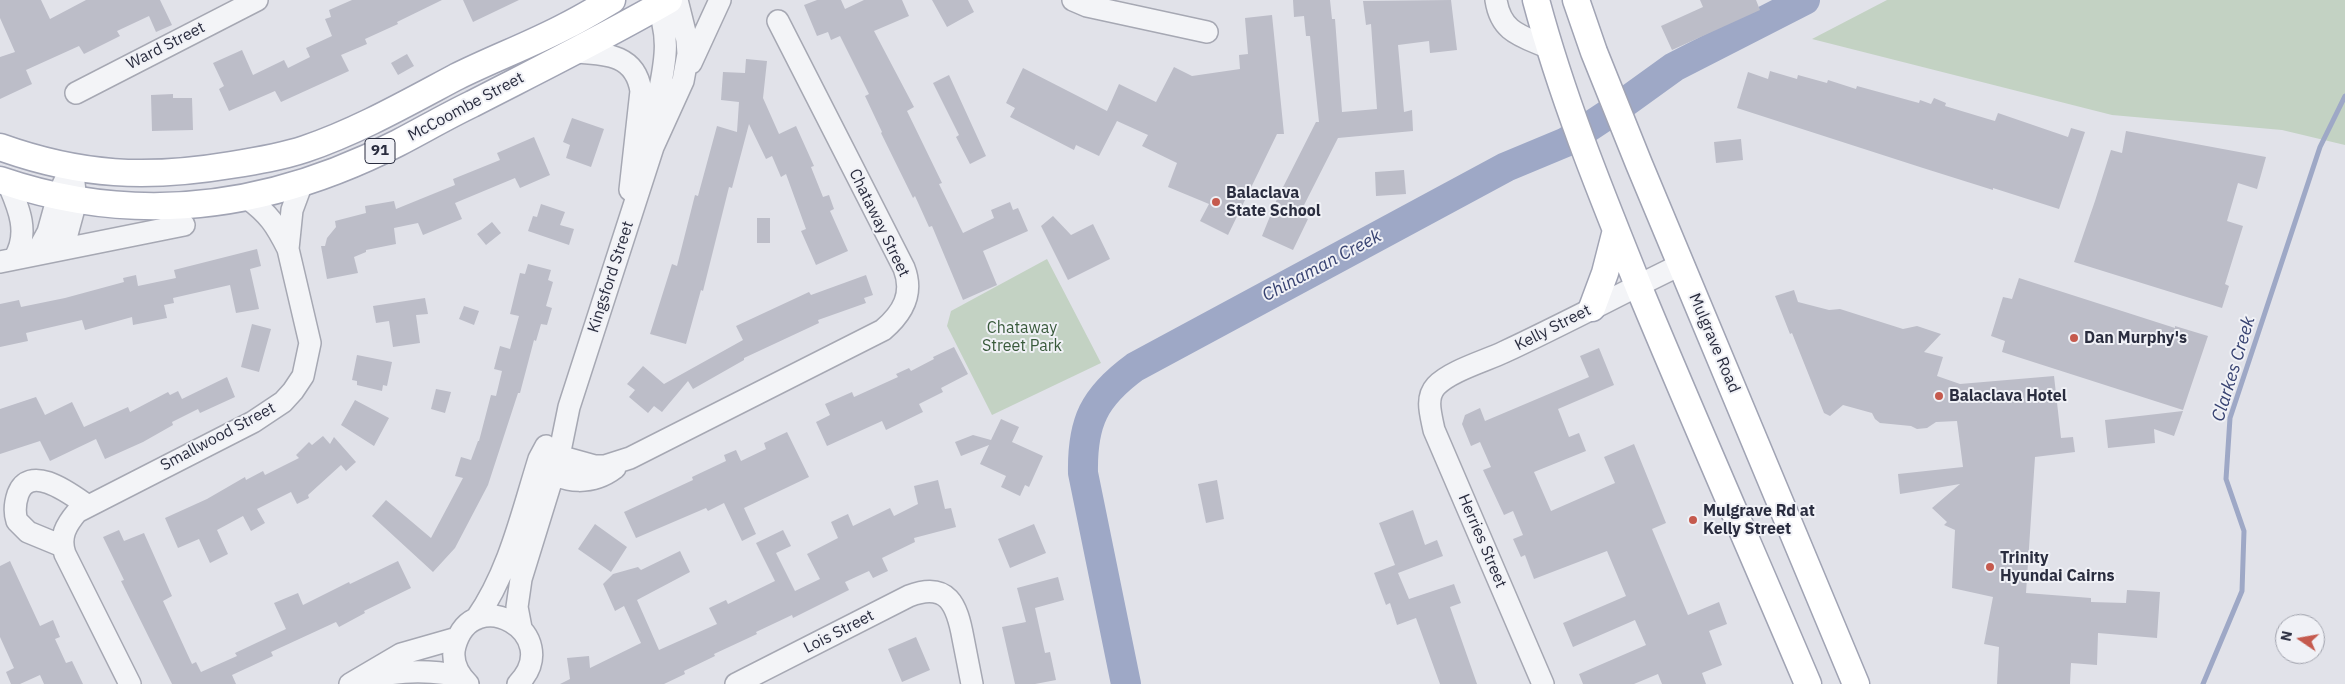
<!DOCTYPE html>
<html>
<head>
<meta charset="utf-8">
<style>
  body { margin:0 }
  #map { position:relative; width:2345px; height:684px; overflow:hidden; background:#e1e2e9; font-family:"IBM Plex Sans",sans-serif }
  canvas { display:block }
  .north { position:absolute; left:2275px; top:614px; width:50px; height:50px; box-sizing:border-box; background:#f0f1f6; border:1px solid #a1a3ad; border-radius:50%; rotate:282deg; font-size:14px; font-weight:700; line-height:20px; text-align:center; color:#2a2d3f }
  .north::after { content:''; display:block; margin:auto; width:18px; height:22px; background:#c55a4e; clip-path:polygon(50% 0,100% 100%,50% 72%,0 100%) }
</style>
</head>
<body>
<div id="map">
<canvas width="2345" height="684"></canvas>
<div class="north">N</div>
</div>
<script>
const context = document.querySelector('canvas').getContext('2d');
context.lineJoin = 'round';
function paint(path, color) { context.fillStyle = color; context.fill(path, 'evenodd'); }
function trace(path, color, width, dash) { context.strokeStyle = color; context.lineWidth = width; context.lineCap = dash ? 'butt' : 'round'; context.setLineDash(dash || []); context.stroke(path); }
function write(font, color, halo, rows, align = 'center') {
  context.font = font + ' "IBM Plex Sans",sans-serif'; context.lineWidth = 4; context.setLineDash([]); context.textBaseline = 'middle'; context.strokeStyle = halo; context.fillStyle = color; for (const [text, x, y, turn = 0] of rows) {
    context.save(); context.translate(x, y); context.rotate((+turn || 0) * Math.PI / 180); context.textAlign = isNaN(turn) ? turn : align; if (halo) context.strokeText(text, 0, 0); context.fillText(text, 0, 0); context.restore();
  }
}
paint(new Path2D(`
  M1887 0H2345V145L2282 130 2112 115 1812 39Z
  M1047 259 1101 363 992 415 947 326 951 311Z`), '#c3d2c3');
trace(new Path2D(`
  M2203 684 2242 591 2244 531 2226 479 2230 418 2320 147 2345 96`), '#9ea8c6', 5);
trace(new Path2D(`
  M1126 684 1083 473C1082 422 1094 397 1135 367L1506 167 1566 142 1613 111 1674 67 1805 0`), '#9ea8c6', 30);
paint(new Path2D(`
  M0 0H41L50 19 86 0H160L172 25 156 32 149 16 117 31 120 36 84 54 79 46 26 70 32 84 0 99V57L15 52 0 18Z
  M352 0H442L397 22 398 24 365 39 367 44 341 55 349 71 281 102 275 91 229 111 219 89 224 86 213 63 242 50 253 75 284 60 288 68 310 57 306 48 332 36 325 19 331 17 329 10Z
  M463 0H519L473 22Z
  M817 0H841L845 9 864 0H902L909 16 874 31 914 107 907 111 942 183 939 184 963 233 994 218 991 210 1010 202 1013 210 1018 208 1028 231 983 251 997 285 963 300 932 226 929 227 915 196 913 198 881 133 882 132 865 96 869 94 840 36 831 40 828 32 817 36 804 5Z
  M932 0H968L974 12 947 27Z
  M1293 0H1330L1332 19H1335L1342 112 1377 109 1371 24 1366 25 1363 1 1451 0 1457 50 1430 53 1429 41 1398 45 1404 112 1412 110 1413 131 1338 138 1299 215 1308 219 1293 250 1262 236 1277 199 1316 122H1319L1310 36H1306L1304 16 1294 17Z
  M1700 0H1756L1760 10 1672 50 1661 26 1703 7Z
  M1272 15 1284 134H1277L1228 235 1200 221 1209 204 1168 187 1177 163 1142 146 1148 135 1117 121 1099 156 1076 145 1074 150 1010 117 1015 108 1006 103 1023 68 1107 111 1119 84 1156 102 1174 67 1192 76 1240 69 1239 55 1248 54 1245 18Z
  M407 54 414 66 398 75 391 63Z
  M746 59 767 61 763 98 779 134 796 126 814 166 811 167 823 197 829 195 834 209 830 211 848 251 816 265 801 231 806 229 786 174 781 177 772 156 766 159 749 124 732 188 729 187 703 291 701 290 686 344 650 334 672 264 677 266 695 195 698 196 717 126 737 132 739 102 721 100 723 72 745 73Z
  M1770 71 1797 79 1798 75 1827 83 1828 80 1856 89 1857 86 1919 103 1920 100 1931 104 1934 98 1946 103 1945 106 1988 119 1995 121 1998 113 2068 137 2071 128 2085 132 2059 209 1993 188V190L1923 168 1737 108 1748 72 1768 79Z
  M949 75 986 156 970 164 956 137 959 135 933 83Z
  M173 94V98H192L193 130 152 131 151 95Z
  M572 118 604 129 591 167 566 158 570 145 563 142Z
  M2126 131 2266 157 2257 189 2238 183 2227 221 2243 226 2225 284 2229 286 2222 308 2074 262 2095 201 2111 150 2122 153Z
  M534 137 550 175 520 188 515 178 455 203 462 219 423 235 418 223 394 228 396 244 366 250V252L354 257 358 273 327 279 321 246H325L327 238 336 227 335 221 366 213 365 206 394 201 396 209 455 185 453 179 500 160 497 153Z
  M1741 139 1743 160 1716 163 1714 142Z
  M1404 170 1406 194 1376 196 1375 172Z
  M541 204 565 212 560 225 574 229 569 245 528 231 533 216 537 217Z
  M1053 216 1071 235 1093 224 1110 259 1068 280 1041 226Z
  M757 218H770V243H757Z
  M492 222 501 233 486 245 477 234Z
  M257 249 261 266 250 269 259 309 236 313 230 285 173 298 174 303 164 305 167 318 133 325 132 317 85 330 82 320 26 333 28 341 0 347V304L19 300 21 307 65 298 124 282 123 278 136 275 138 286 176 278 174 270Z
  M528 264 551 270 548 280 553 282 546 306 552 308 547 325 541 324 536 341 534 340 520 393H518L488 485 455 548 433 572 372 516 386 500 431 538 463 478 455 476 461 457 471 460 478 441H479L491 395 496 396 502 371 494 369 500 346 510 349 519 316 510 314 520 273 525 274Z
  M866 275 873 295 864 298 866 303 818 320 819 323 744 358V360L693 389 688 381 662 412 654 406 648 413 629 397 635 390 627 384 643 366 664 384 743 340 736 326 809 292 811 295Z
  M2019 278 2175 328V326L2208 336 2183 410 2002 352 2005 341 1991 336 2003 297 2012 299Z
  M1794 290 1798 302 1829 310 1840 309 1903 329 1917 326 1941 334 1924 352 1943 357 1937 376 1960 384 2054 376 2061 438 2073 437 2075 452 2035 457 2026 593 2091 598V602L2126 603 2127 590 2160 592 2157 638 2098 633 2097 665 2071 663 2070 684H1997L1999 647 1984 644 1993 597 1952 588 1955 530 1944 525 1947 522 1932 508 1960 484 1900 494 1898 474 1963 467 1957 421 1936 422 1927 428 1917 429 1911 426 1880 423 1875 419 1872 413 1843 405 1830 416 1824 413 1792 333 1790 334 1775 296Z
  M425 298 428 314 416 315 420 343 393 347 389 321 376 323 373 306Z
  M464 306 479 311 474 325 459 319Z
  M252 324 271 329 259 372 241 367Z
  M954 347 968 374 941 388 943 392 919 404 923 412 886 430 882 421 827 446 816 422 830 415 825 404 852 392 854 397 898 377 896 374 909 368 911 371 934 359 933 357Z
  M1599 348 1614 385 1558 409 1569 437 1579 433 1586 451 1534 472 1551 511 1615 483 1604 457 1634 444 1666 523 1652 529 1688 615 1719 602 1727 624 1709 631 1722 665 1702 673 1706 684H1662L1658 674 1634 684H1583L1579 674 1646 645 1635 620 1573 647 1563 623 1626 596 1607 551 1534 579 1525 555 1521 557 1513 539 1523 535 1513 511 1504 515 1483 470 1491 467 1480 442 1471 446 1462 424 1465 415 1480 408 1485 421 1589 377 1580 356Z
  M357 355 392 362 387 386 383 385 382 391 357 385V381L352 380Z
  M227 377 235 397 200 413 198 409 172 422 173 425 143 442 105 459 96 439 50 461 40 441 0 454V409L36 397 45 415 72 402 84 427 128 407 130 412 168 392 170 395 178 391 182 399Z
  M436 389 451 392 445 413 431 409Z
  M355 400 389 418 374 446 341 425Z
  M2183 411 2174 436 2154 429 2155 443 2108 448 2105 420Z
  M1001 419 1019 427 1012 442 1043 456 1029 487 1025 485 1020 496 1001 487 1006 476 980 464 989 445 961 456 955 442 973 435 991 440Z
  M787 432 809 477 744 508 756 534 742 541 724 503 708 511 706 508 636 538 624 512 693 480 692 477 726 461 724 455 736 450 741 461 766 449 764 443Z
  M323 436 330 444 334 437 356 462 346 471 341 465 308 495 309 498 297 504 291 492 257 509 265 523 251 531 243 516 217 530 228 554 210 563 199 539 178 548 165 518 207 499 245 477 246 480 263 471 265 475 299 458 296 455 309 442 312 445Z
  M938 480 945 509 951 508 956 527 914 538 915 542 882 558 888 571 873 578 869 571 845 582 849 590 793 618 792 615 756 632 757 634 714 654 715 656 684 671 685 674 664 684H560L570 679 567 658 589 656 590 668 641 643 624 606 615 611 603 584 613 574 638 567 641 570 680 551 690 572 637 600 659 650 717 624 709 608 726 600 728 604 775 581 756 543 783 530 791 546 776 553 795 591 820 579 807 554 838 538 831 522 848 514 853 526 890 508 894 516 918 504 914 486Z
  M1217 480 1224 519 1206 523 1198 484Z
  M1413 510 1425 545 1437 540 1443 556 1398 573 1409 599 1454 584 1461 603 1450 607 1477 684H1440L1416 618 1397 625 1390 603 1386 605 1374 573 1395 565 1379 523Z
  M595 524 627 547 611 572 578 549Z
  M1034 524 1046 553 1010 568 998 539Z
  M119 530 124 541 144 533 172 596 163 601 192 664 196 662 201 672 237 656 235 653 286 629 274 603 298 593 303 605 349 582 350 584 398 561 411 588 364 611 365 613 339 627 336 622 271 652 273 656 232 675 236 684H172L121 581 124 580 103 537Z
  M10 561 40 626 53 620 60 637 55 639 66 663 72 661 83 684H44L40 675 20 684H11L6 672 14 668 0 637V566Z
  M1058 577 1064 600 1035 608 1045 653 1050 652 1056 680 1035 684H1015L1002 627 1026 622 1017 588Z
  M916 637 930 670 902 682 888 649Z`), '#bcbdc8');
const minor = new Path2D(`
  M1073 0 1087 6 1207 32
  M1496 0C1501 33 1522 36 1549 48
  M573 52C604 54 635 53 641 91L630 190
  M691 63 720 0
  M76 93 257 0
  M654 132C656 82 678 50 655 0
  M8 183C19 208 30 234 14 259
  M247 198C269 214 276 225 288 249L292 210 302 183
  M63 249 76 201 74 183
  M36 254 48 232 58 196 71 167
  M0 262 184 225
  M539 459 559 456 595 466H605L630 458 883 330C903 313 914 294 904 268L778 21
  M544 465C563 486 594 484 615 468
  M62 546 28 532 17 521C14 512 15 503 18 494 30 462 72 495 88 506
  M476 619C509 572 522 513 539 459L546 446
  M521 628 517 607 521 579 559 456 569 407 653 147 683 81 688 54 687 40 677 0
  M369 678C400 670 429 670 460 676
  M130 684 65 554C59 537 66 525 77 512L253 422 283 402 293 391 303 376 310 343 288 249
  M350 684 401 654 457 638
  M468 684C458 674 451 661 455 646 473 581 566 634 518 684
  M736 684 909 596C948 581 957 605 963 638 966 653 969 669 972 684
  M1543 684 1434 430C1431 415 1425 398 1436 386 1450 371 1485 361 1504 352 1564 324 1622 293 1682 264`);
const major = new Path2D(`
  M1536 0C1563 101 1603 198 1642 295 1696 425 1753 554 1808 684
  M1576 0 1594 52 1639 164 1856 684
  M0 147C81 176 147 179 231 165 256 161 281 157 305 149 358 131 407 103 456 77 492 59 530 45 566 26 582 18 597 9 612 0
  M0 180C137 227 271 208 398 143 423 130 447 116 472 104 538 70 605 37 669 0
  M1592 308 1605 273 1616 230`);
trace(minor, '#a6a8b3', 24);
trace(major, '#a1a4b4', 29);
trace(minor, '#f3f4f7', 21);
trace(major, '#fff', 26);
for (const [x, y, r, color] of [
  [1216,202,5,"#c55a4e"],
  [2074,338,5,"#c55a4e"],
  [1939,396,5,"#c55a4e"],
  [1693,520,5,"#c55a4e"],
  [1990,567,5,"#c55a4e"]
]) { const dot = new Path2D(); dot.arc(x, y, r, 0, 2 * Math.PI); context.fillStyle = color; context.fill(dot); trace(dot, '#f0f1f6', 2); }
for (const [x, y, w] of [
  [380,151,30]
]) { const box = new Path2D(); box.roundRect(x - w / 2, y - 12.5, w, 25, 4); context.fillStyle = '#f0f1f6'; context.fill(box); trace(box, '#2a2d3f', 1); }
write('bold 15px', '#2a2d3f', null, [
  ["91",380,151]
]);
write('16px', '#2a2d3f', '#f0f1f6', [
  ["Ward Street",166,46,-27],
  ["McCoombe Street",466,107,-28],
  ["Chataway Street",879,223,64],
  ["Kingsford Street",611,277,-72],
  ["Kelly Street",1553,328,-27],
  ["Mulgrave Road",1714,343,67],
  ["Smallwood Street",218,437,-28],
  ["Herries Street",1482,541,67],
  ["Lois Street",839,632,-27]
]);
write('bold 16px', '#2a2d3f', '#f0f1f6', [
  ["Balaclava",1226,193],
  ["State School",1226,211],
  ["Dan Murphy's",2084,338],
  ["Balaclava Hotel",1949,396],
  ["Mulgrave Rd at",1703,511],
  ["Kelly Street",1703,529],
  ["Trinity",2000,558],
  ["Hyundai Cairns",2000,576]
], 'left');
write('16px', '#395a3b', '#f0f1f6', [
  ["Chataway",1022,328],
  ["Street Park",1022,346]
]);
write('italic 18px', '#374271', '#f0f1f6', [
  ["Chinaman Creek",1322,266,-28],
  ["Clarkes Creek",2234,369,-73]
]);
</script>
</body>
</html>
